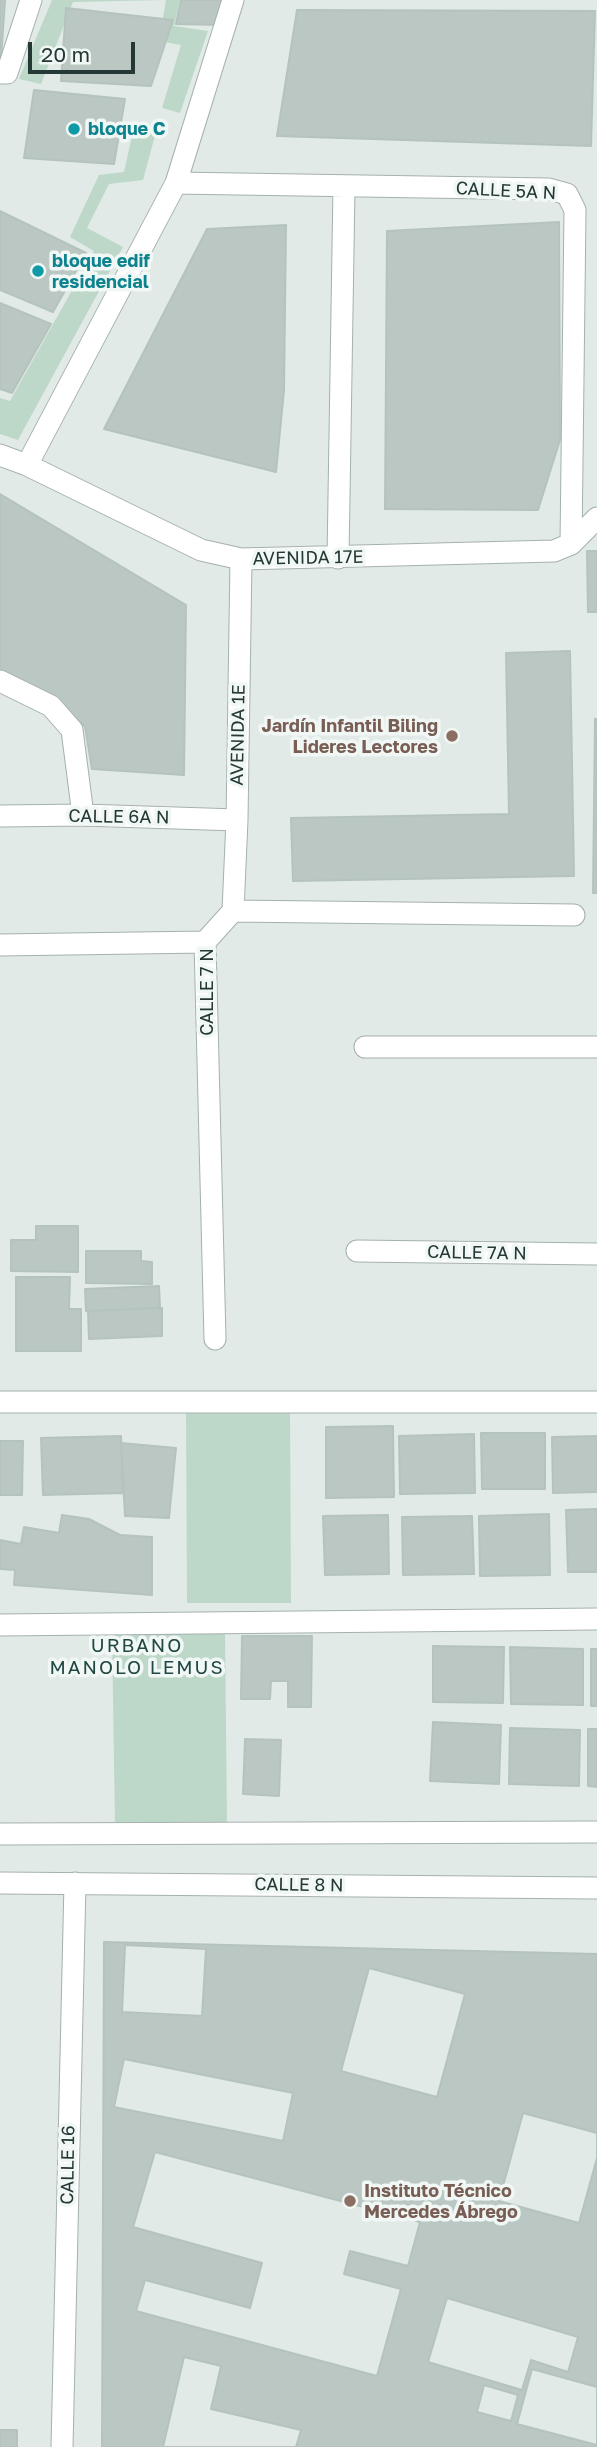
<!DOCTYPE html>
<html>
<head>
<meta charset="utf-8">
<style>
  body { margin:0 }
  #map { position:relative; width:597px; height:2447px; overflow:hidden; background:#e1eae7; font-family:"Golos Text",sans-serif }
  canvas { display:block }
  .scale { position:absolute; left:28px; top:42px; width:107px; height:32px; box-sizing:border-box; border:4px solid #243836; border-top:0; padding-left:9px; font-size:21px; line-height:24px; white-space:nowrap; color:#243836; -webkit-text-stroke:5px #f1f7f5; paint-order:stroke }
</style>
</head>
<body>
<div id="map">
<canvas width="597" height="2447"></canvas>
<div class="scale">20 m</div>
</div>
<script>
const context = document.querySelector('canvas').getContext('2d');
context.lineJoin = 'round';
function paint(path, color) { context.fillStyle = color; context.fill(path, 'evenodd'); }
function trace(path, color, width, dash) { context.strokeStyle = color; context.lineWidth = width; context.lineCap = dash ? 'butt' : 'round'; context.setLineDash(dash || []); context.stroke(path); }
function write(font, color, halo, rows, align = 'center') {
  context.font = font + ' "Golos Text",sans-serif'; context.lineWidth = 7; context.setLineDash([]); context.textBaseline = 'middle'; context.strokeStyle = halo; context.fillStyle = color; for (const [text, x, y, turn = 0] of rows) {
    context.save(); context.translate(x, y); context.rotate((+turn || 0) * Math.PI / 180); context.textAlign = isNaN(turn) ? turn : align; if (halo) context.strokeText(text, 0, 0); context.fillText(text, 0, 0); context.restore();
  }
}
paint(new Path2D(`
  M52 0H180L174 26 208 31 180 113 162 108 181 45 159 41 166 0 73 2 41 84 19 79Z
  M134 127 156 132 143 180 109 184 87 228 123 247 18 440 0 434V398L10 401 94 251 70 237 99 175 124 172Z
  M290 1407 291 1603H187L186 1408Z
  M225 1630 227 1824 115 1826 112 1632Z`), '#bdd8c8');
const building = new Path2D(`
  M0 0H5L1 59H0Z
  M181 0H227L220 25 176 24Z
  M66 8 173 20 151 86 61 81Z
  M297 10 595 11 591 146 277 136Z
  M34 90 125 99 114 164 24 158Z
  M0 211 86 253 53 312 0 290Z
  M559 222 560 440 538 510 385 509 387 231Z
  M286 225 284 390 276 472 104 429 207 229Z
  M0 303 51 324 12 393 0 389Z
  M0 494 186 605 184 775 92 769 85 727 56 700 0 673Z
  M587 551H597V612H588Z
  M570 651 574 876 293 881 291 818 509 814 506 653Z
  M595 719H597V893H593Z
  M36 1226H78V1272L11 1271V1240H36Z
  M86 1251H141V1261L152 1262V1284L86 1283Z
  M16 1277H70L69 1309H81V1351H16Z
  M159 1286 160 1308 86 1311 85 1289Z
  M162 1308V1336L89 1339 88 1311Z
  M393 1426 394 1497 326 1498V1427Z
  M481 1433H545V1489H482Z
  M474 1434 475 1493 400 1494 399 1436Z
  M121 1436 123 1493 43 1495 41 1438Z
  M597 1436V1492L553 1493 552 1437Z
  M0 1441H23L22 1495H0Z
  M121 1443 176 1448 169 1518 125 1516Z
  M597 1509V1572H568L566 1510Z
  M549 1514 550 1575 480 1576 479 1516Z
  M62 1515 89 1519 120 1535 152 1537V1595L14 1585 15 1570 0 1569V1540L21 1544 24 1527 59 1533Z
  M388 1515 389 1574 325 1575 323 1516Z
  M472 1516 474 1574 403 1575 402 1517Z
  M242 1636H312L311 1707H288V1681H271L270 1699H241Z
  M433 1646 504 1647 503 1703 433 1702Z
  M510 1647 583 1649V1705L511 1704Z
  M591 1649H597V1706H591Z
  M433 1722 501 1725 499 1784 430 1781Z
  M510 1728 580 1730 579 1786 509 1784Z
  M588 1729H597V1787L588 1786Z
  M245 1739 281 1740 279 1796 243 1794Z
  M104 1942 597 1954V2447H102Z
  M125 1945 206 1949 202 2016 122 2012Z
  M369 1968 465 1994 437 2097 341 2071Z
  M124 2059 293 2093 283 2141 114 2107Z
  M523 2113 597 2133V2158L579 2223 499 2201Z
  M155 2152 420 2222 408 2266 350 2251 344 2274 401 2289 377 2376 136 2311 145 2280 250 2308 262 2263 133 2227Z
  M447 2298 578 2337 568 2372 531 2360 522 2390 428 2362Z
  M184 2357 221 2366 211 2409 301 2430 296 2447H163Z
  M532 2369 597 2387V2445L517 2424Z
  M484 2385 518 2395 511 2421 477 2412Z
  M0 2430H17V2447H0Z`);
paint(building, '#bac7c3');
trace(building, '#b5c3bf', 2);
const minor = new Path2D(`
  M0 73H7L31 0
  M176 183 549 189 567 194 575 210 571 544
  M0 455 27 465 201 550 241 559 554 551 571 544 597 518
  M27 465 176 183 233 0
  M338 558 344 187
  M0 681 51 706 72 730 83 815
  M0 816 83 815 237 820
  M233 911 237 820 241 559
  M0 945 205 942
  M365 1047H597
  M357 1251 597 1254
  M215 1339 205 942 233 911 574 915
  M0 1402H597
  M0 1625 597 1619
  M0 1834 597 1832
  M62 2447 75 1883`);
const tertiary = new Path2D(`
  M0 1883 597 1888`);
trace(minor, '#a5b1ae', 23);
trace(tertiary, '#a5b1ae', 23);
trace(minor, '#fff', 21);
trace(tertiary, '#fff', 21);
for (const [x, y, r, color] of [
  [74,129,7,"#0f9aa8"],
  [38,271,7,"#0f9aa8"],
  [452,736,7,"#8d6e63"],
  [350,2201,7,"#8d6e63"]
]) { const dot = new Path2D(); dot.arc(x, y, r, 0, 2 * Math.PI); context.fillStyle = color; context.fill(dot); trace(dot, '#f1f7f5', 2.5); }
write('bold 18px', '#0d838f', '#f1f7f5', [
  ["bloque C",88,129],
  ["bloque edif",52,261],
  ["residencial",52,282]
], 'left');
write('18px', '#243836', '#f1f7f5', [
  ["CALLE 5A N",506,191,3],
  ["AVENIDA 17E",308,558,-1],
  ["AVENIDA 1E",238,735,-89],
  ["CALLE 6A N",119,817,1],
  ["CALLE 7 N",207,992,-90],
  ["CALLE 7A N",477,1253,1],
  ["CALLE 8 N",299,1885,1],
  ["CALLE 16",68,2165,-89]
]);
write('bold 18px', '#785e54', '#f1f7f5', [
  ["Jardín Infantil Biling",438,726],
  ["Lideres Lectores",438,747],
  ["Instituto Técnico",364,2191,"left"],
  ["Mercedes Ábrego",364,2212,"left"]
], 'right');
context.letterSpacing = '2px';
write('19px', '#224844', '#f1f7f5', [
  ["URBANO",137,1646],
  ["MANOLO LEMUS",137,1668]
]);
context.letterSpacing = '0px';
</script>
</body>
</html>
